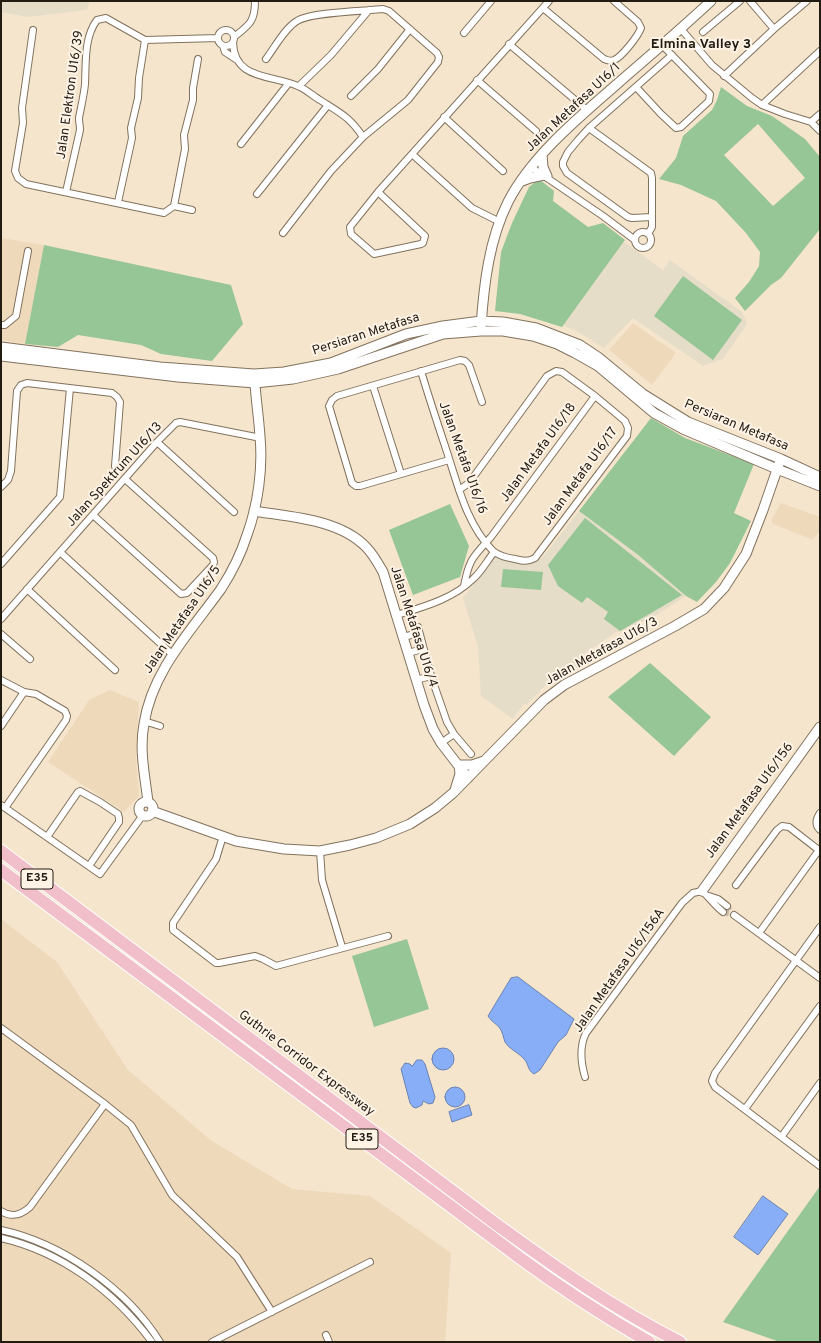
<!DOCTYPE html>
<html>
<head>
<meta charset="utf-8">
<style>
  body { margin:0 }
  #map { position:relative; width:821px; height:1343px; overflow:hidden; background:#f6e5cd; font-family:Overpass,sans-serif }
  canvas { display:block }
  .frame { position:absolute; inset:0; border:2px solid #221c13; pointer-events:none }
</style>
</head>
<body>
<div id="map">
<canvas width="821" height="1343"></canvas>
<div class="frame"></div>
</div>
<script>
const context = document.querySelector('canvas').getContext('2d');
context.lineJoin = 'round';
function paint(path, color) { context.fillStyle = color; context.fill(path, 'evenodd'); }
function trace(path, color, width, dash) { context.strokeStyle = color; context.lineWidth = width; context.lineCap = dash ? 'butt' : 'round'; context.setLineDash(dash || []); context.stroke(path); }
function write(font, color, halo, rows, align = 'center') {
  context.font = font + ' Overpass,sans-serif'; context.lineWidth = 4; context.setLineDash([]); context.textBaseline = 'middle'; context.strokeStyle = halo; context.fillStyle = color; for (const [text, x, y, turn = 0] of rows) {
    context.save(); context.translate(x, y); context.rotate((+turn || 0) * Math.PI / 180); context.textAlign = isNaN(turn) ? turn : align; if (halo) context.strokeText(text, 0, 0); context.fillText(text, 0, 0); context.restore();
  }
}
paint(new Path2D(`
  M1 238 44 245 25 344 1 340Z
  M633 323 676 353 652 385 609 350Z
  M781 503 820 517V530L813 540 773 524 771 520Z
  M110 690 139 702 136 757 139 796 124 812 48 762 89 700Z
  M1 919 57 962 128 1070 212 1141 292 1189 370 1196 451 1253 445 1342H1Z`), '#efd9bb');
paint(new Path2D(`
  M1 1H90L87 10 28 17 1 12Z
  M624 242 663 270 670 260 742 312 747 324 723 359 703 366 633 318 604 348 575 330 563 326Z
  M579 511 637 554 686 596 658 614 625 631 616 632 584 654 588 662 563 675 560 674 539 691 540 692 526 705 524 704 513 719 481 696 478 647 463 598 495 557 523 565 532 564 543 557Z`), '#e5ddc8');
paint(new Path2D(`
  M721 87 747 106 772 116 805 139 820 157V229L781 278 771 285 745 311 735 298 749 282 759 266 760 252 746 233 716 201 681 185 659 179 676 158 683 136 712 110 717 100ZM758 124 805 178 773 206 724 155Z
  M539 179 554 191 553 201 588 227 603 223 625 240 562 327 520 314 495 311 501 252 512 223 529 187Z
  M44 245 231 285 243 324 212 361 161 354 141 345 78 335 58 347 25 344Z
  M683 276 742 320 713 360 654 316Z
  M651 418 685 438 754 464 734 513 751 521 730 563 716 582 697 602 686 596 637 554 579 511Z
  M450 504 469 546 460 577 413 595 389 530Z
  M585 518 682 595 620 631 604 619 608 612 587 597 582 603 558 586 548 565Z
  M503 569 543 572 541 590 501 587Z
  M650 663 711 717 674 756 608 697Z
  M407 939 429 1009 374 1027 352 956Z
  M820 1186V1342H780L723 1322Z`), '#96c596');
const water = new Path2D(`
  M518 977 574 1019 566 1035 558 1042 540 1070 534 1074C527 1070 529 1064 524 1059 519 1053 509 1049 505 1042 503 1037 503 1032 499 1027 495 1023 492 1022 488 1016L511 978Z
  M432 1059a11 11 0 1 1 22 0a11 11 0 1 1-22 0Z
  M417 1060H422L425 1064 435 1097 433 1103 429 1104 423 1101 422 1105 416 1108 413 1107 410 1103 401 1069 405 1063 410 1064 412 1066Z
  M445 1097a10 10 0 1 1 20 0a10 10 0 1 1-20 0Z
  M469 1105 472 1115 452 1122 449 1112Z
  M763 1196 788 1214 758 1255 734 1237Z`);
paint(water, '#87aef6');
trace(water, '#6982b2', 1);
trace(new Path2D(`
  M723 912 734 915 727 906`), '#ccbda8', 6, [6, 3]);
const street = new Path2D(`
  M750 1 774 29
  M543 8 604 59C608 60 610 62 614 60 622 57 638 36 641 28L638 22 614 1
  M681 29 712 65 752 98 762 105 785 114 811 122 820 131
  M33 30 22 108 23 123 15 171 18 178 26 184 164 213 174 206
  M218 38a8 8 0 1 1 16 0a8 8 0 1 1-16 0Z
  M703 32 740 1
  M464 33 491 1
  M234 37C249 25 255 22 255 1
  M233 42C234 82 274 74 300 87 307 90 313 96 320 100 340 113 350 117 363 137
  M509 44 587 110
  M223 46 225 52 237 60
  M266 59C275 47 285 28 297 21 310 12 365 11 383 9L389 11 437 53 439 57 438 62 408 100 363 137 331 171 283 233
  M724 76 774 29 807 1
  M477 80 536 131
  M299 86 331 55 369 10
  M636 87 661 114 676 128 681 127 709 101 710 94 662 45
  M351 96 378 69 410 29
  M762 105 820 51
  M444 117 503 171
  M811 122 820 114
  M589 128 651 173 652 178V227L648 234
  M241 144 288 84
  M412 154 472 208 500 222
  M531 167 603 216 635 240
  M66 192 80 130C80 126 79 122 79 118 81 107 84 95 85 84 86 63 84 37 97 20L106 18 145 40 218 38
  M378 192 425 236 423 243 421 244 374 254 351 234 350 227 378 192 549 1
  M257 194 328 105
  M118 202 132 138 131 128 138 98 139 78 145 40
  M174 206 185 149 184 135 193 100V88L198 59
  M174 206 192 210
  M652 217 632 218 628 217 567 173 563 166V162L568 152 578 140 589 128 672 55
  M635 240a8 8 0 1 1 16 0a8 8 0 1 1-16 0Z
  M1 325H5L16 316 28 251
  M421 371C429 398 438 425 447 452 458 486 467 525 493 551 499 556 508 558 515 559 523 561 528 562 535 558L627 436 628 428 625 421 595 396 562 372 556 371 547 376 469 483 459 490
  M373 386 401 474
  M157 442 234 512
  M449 460 360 486H356L352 483 329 406 332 400 337 396 460 360 465 361 469 365 482 402
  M1 487 8 480 11 471 17 391 21 385 27 383 112 393 117 397 120 402 115 466
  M93 515 181 594 187 593 213 565 214 562 213 558 125 479
  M60 552 173 655
  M1 564 60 497 70 388
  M464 586C469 559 473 557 491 537L595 396
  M27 589 115 670
  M397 615C423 607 453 599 473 579 481 572 487 561 494 552
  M1 619 157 442 176 423 180 422 261 438
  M418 627 431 676 447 722 454 734 471 754
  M1 634 30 659
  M403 637 419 633
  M408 653 423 649
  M1 680 24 692 36 694 65 711 67 716 66 720 5 808
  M416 680 431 676
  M144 721 160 726
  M1 726 24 692
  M441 743 454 734
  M1 805 100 874 143 815
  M820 813C816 819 815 825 820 830
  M223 836 216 859 173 923V930L216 963H219L255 956 263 959 276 966 388 936
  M47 837 78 792 80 791 100 802 118 814 119 818V822L89 866
  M320 851 322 880 342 947
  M736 885 777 830 782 826 789 827 820 851
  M709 896 718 899 727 906
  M734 915 820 978
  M820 927 715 1073 712 1081 715 1087 820 1166
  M759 933 819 850
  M1 1028 105 1104 131 1125 172 1195 237 1257 272 1312
  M585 1077C581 1063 579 1047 586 1033L682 903 693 893 702 891C710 898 714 905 723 912
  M745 1109 820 1006
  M782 1136 820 1083
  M1 1211C12 1218 21 1215 30 1207L105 1104
  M1 1230C62 1243 127 1289 160 1342
  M1 1238C62 1252 115 1292 152 1342
  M326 1335 329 1342
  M212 1342 370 1262`);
const secondary = new Path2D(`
  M542 154 543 167 547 176
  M522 181 530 178 544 175
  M481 326C484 284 489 240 508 202 531 157 578 118 616 85 648 57 680 30 711 1
  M1 347 160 367 254 374 284 372 331 363 406 334 443 326 481 321 503 322 536 328 580 345 598 357 643 394 688 422 781 459 820 477
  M1 356 178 377 255 383 293 379 338 369 443 334 481 331H503L533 336 557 344 575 353 598 366 654 413 683 429 777 469 820 486
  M254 511C290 517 339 519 366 547 373 554 378 563 383 572L424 705 433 729 441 743 468 778
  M455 790 460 774 459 765H472L484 761
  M148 802C145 776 139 750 144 724 152 671 191 631 221 589 232 572 241 554 247 535 258 505 263 468 260 437 259 419 256 401 255 383L252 379
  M139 809a7 7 0 1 1 14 0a7 7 0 1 1-14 0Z
  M152 811 236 841 284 849 320 851 350 845 376 838 410 824 435 808 453 793 544 700 564 685 675 626 704 609 724 588 746 554 763 510 779 464
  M702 891 820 727`);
const highway = new Path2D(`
  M1 851 496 1224C555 1267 614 1309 680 1342
  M1 870 520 1258C562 1289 604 1316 649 1342`);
trace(street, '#82725d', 8);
trace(secondary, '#82725d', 11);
trace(highway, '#fff', 14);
trace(street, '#fff', 6);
trace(secondary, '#fff', 9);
trace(highway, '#f1bfca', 12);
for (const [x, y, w] of [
  [37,879,32],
  [362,1139,32]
]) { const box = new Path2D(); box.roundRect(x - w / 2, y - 10, w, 20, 3); context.fillStyle = '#fef3e5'; context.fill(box); trace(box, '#221c13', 1); }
write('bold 12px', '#221c13', null, [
  ["E35",37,879],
  ["E35",362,1139]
]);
write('13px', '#221c13', '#fef3e5', [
  ["Jalan Elektron U16/39",71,95,-82],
  ["Jalan Metafasa U16/1",574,108,-43],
  ["Persiaran Metafasa",366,335,-18],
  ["Persiaran Metafasa",736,426,23],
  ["Jalan Metafa U16/18",539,453,-54],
  ["Jalan Metafa U16/16",462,458,70],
  ["Jalan Spektrum U16/13",115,475,-48],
  ["Jalan Metafa U16/17",581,477,-54],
  ["Jalan Metafasa U16/5",183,620,-56],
  ["Jalan Metafasa U16/4",413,627,72],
  ["Jalan Metafasa U16/3",602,652,-29],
  ["Jalan Metafasa U16/156",750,801,-54],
  ["Jalan Metafasa U16/156A",620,971,-55],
  ["Guthrie Corridor Expressway",306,1064,37]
]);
write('bold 14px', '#221c13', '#fef3e5', [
  ["Elmina Valley 3",701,45]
]);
</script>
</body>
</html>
